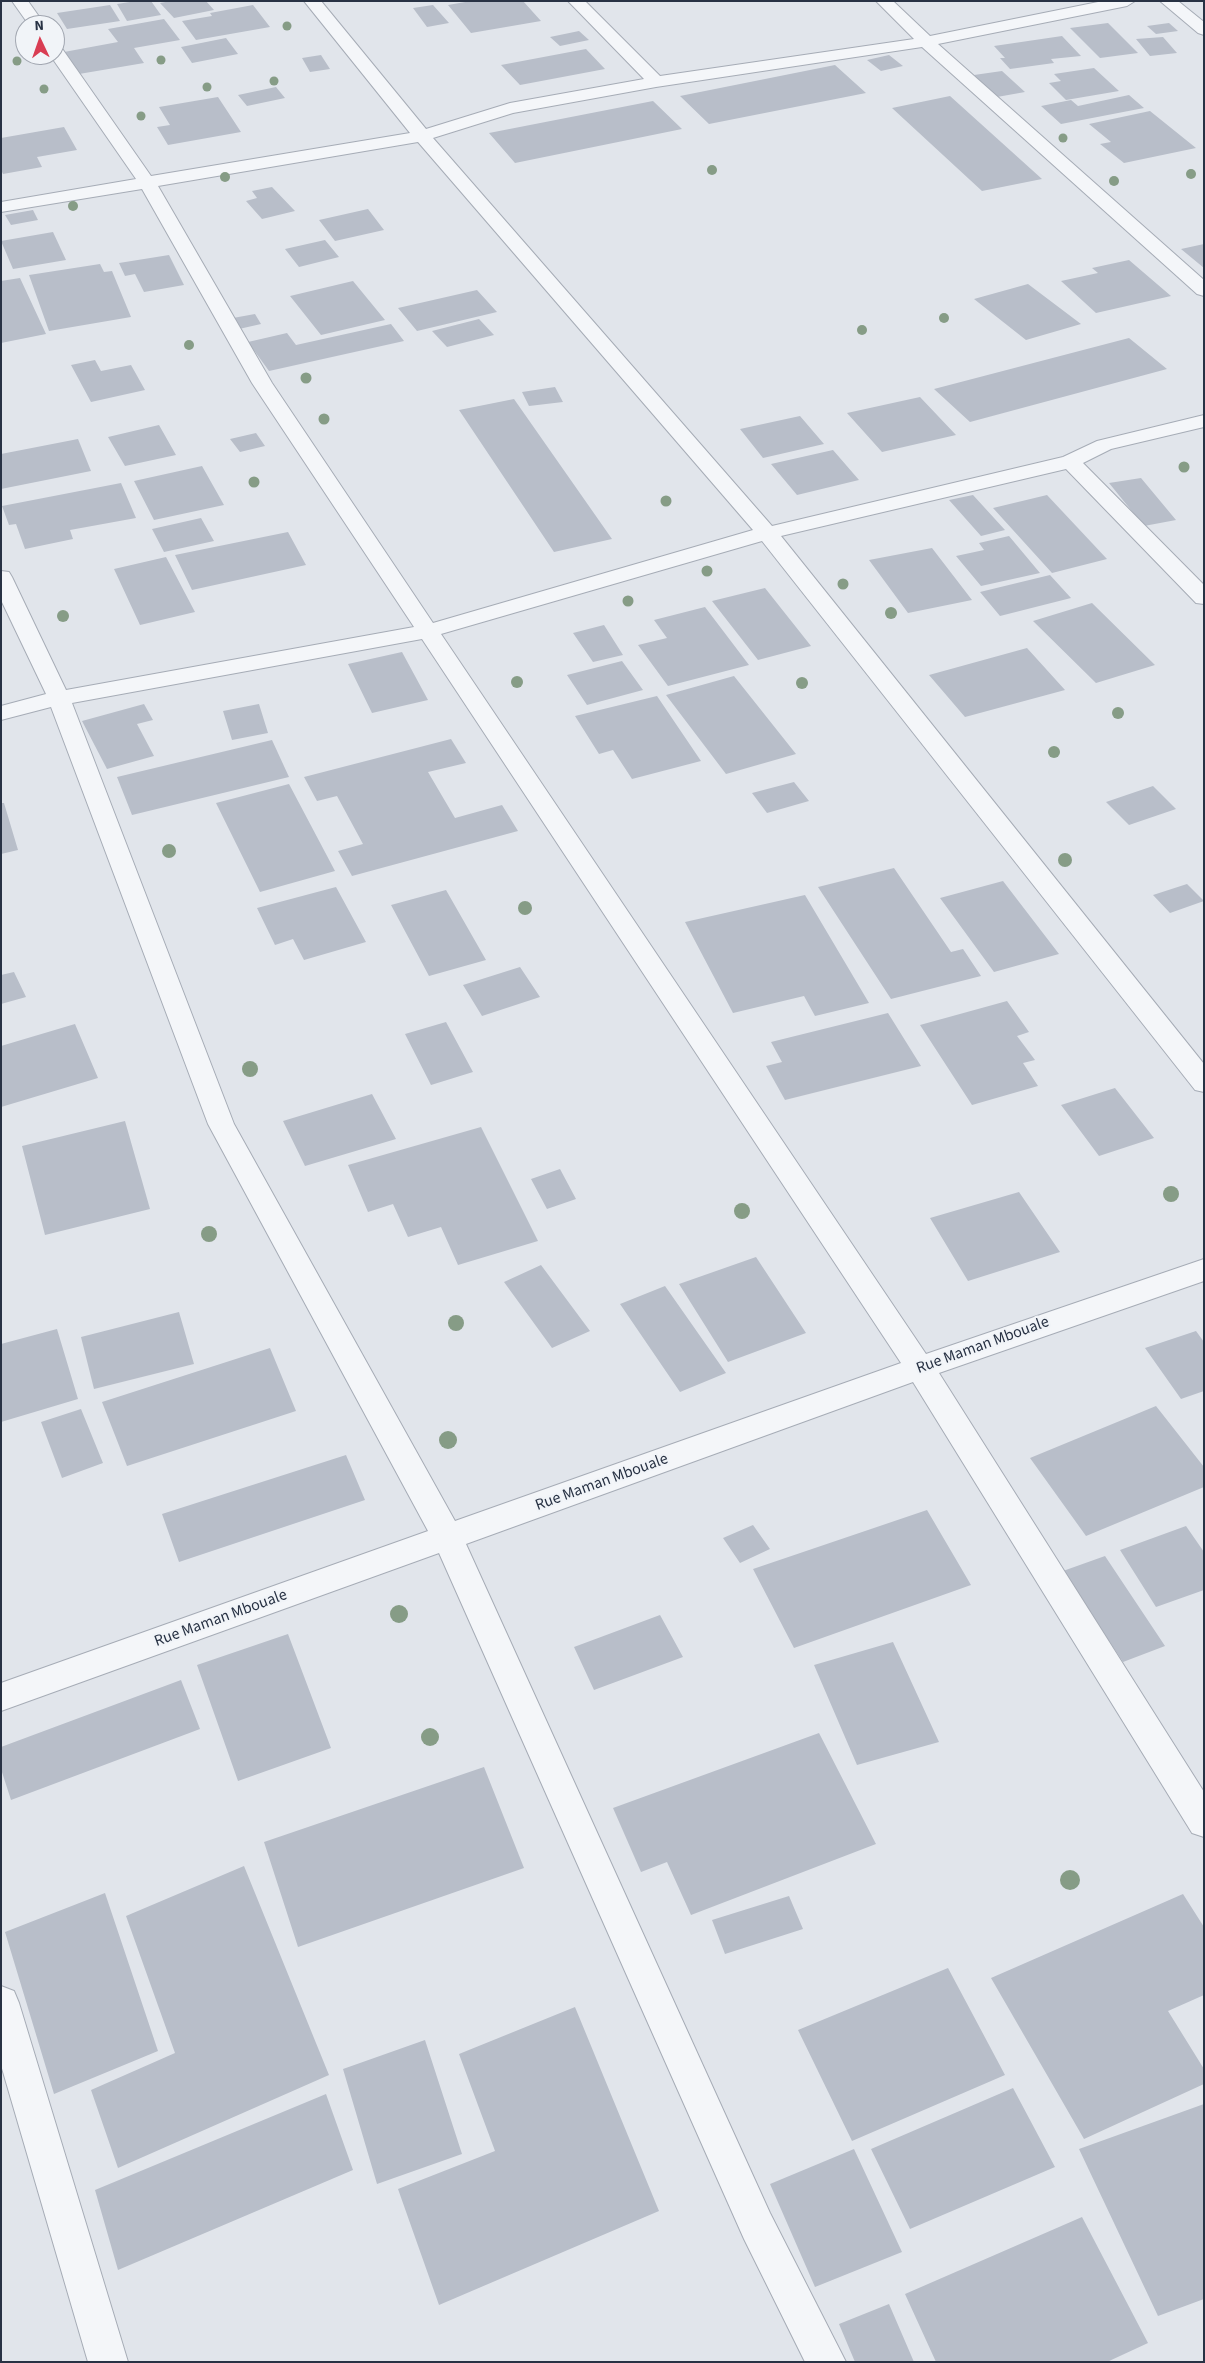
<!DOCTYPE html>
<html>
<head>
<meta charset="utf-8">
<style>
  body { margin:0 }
  #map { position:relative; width:1205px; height:2363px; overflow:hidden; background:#e1e5eb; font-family:"Source Sans 3",sans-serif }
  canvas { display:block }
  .frame { position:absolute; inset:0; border:2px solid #283244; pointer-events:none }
  .north { position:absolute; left:15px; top:15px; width:50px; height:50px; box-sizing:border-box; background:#f1f4f8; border:1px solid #a1a6b0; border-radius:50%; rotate:357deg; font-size:14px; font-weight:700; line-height:20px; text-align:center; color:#283244 }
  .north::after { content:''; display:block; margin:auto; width:18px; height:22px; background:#d93d53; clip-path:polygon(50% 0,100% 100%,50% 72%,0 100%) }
</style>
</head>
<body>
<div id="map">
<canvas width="1205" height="2363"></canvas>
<div class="frame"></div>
<div class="north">N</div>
</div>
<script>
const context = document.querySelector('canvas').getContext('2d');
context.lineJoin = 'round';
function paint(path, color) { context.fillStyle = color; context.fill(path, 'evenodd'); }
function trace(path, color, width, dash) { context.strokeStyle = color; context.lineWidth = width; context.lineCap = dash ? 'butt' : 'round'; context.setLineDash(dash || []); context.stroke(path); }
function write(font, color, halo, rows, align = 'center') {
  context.font = font + ' "Source Sans 3",sans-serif'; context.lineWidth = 4.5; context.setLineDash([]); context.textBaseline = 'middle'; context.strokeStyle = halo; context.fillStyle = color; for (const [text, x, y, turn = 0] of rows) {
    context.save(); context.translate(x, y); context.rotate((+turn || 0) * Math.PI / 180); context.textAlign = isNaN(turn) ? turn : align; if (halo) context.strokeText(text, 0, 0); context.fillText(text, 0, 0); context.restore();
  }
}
paint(new Path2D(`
  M136 1H151L161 15 127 21 117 4Z
  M171 1H206L214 10 174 18 160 3Z
  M471 1H523L541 21 471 33 448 5Z
  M110 5 120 21 67 29 57 13Z
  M253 5 270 27 196 40 182 21 212 16 210 13Z
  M433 5 449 23 427 27 413 8Z
  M164 19 180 40 134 48 144 63 79 74 64 52 118 42 108 29Z
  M1108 23 1138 53 1100 58 1070 28Z
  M1169 23 1178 31 1156 34 1147 26Z
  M579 31 589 40 560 46 550 37Z
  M1062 36 1081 56 1051 59 1054 63 1010 69 1000 58H1005L994 46Z
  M1163 37 1177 53 1150 56 1136 39Z
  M226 38 238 54 192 63 181 47Z
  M586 49 605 69 520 85 501 65Z
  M321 55 330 69 310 72 302 58Z
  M889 55 903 66 881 71 867 60Z
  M835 65 866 93 709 124 680 96Z
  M1094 68 1119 91 1066 100 1049 83 1061 81 1054 74Z
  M1002 71 1025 92 997 97 974 75Z
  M276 87 285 98 247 106 238 95Z
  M1129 95 1144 108 1061 124 1041 106 1071 100 1078 106Z
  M950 96 1042 179 982 191 892 108Z
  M218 97 241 132 168 145 157 127 170 125 159 107Z
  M653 101 682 129 515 163 489 133Z
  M1150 111 1196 148 1124 163 1100 144 1111 142 1089 124Z
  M64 127 77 150 37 157 42 167 3 174 1 170V138Z
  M272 187 295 211 262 219 246 201 257 198 252 191Z
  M368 209 384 230 335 241 319 220Z
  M33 210 38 220 11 225 5 215Z
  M53 232 66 260 13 269 1 241Z
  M325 240 339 257 299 267 285 249Z
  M1204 244V268L1181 249Z
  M169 255 184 285 144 292 135 274 125 276 119 263Z
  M1129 260 1171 296 1096 313 1061 281 1098 273 1092 268Z
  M100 264 104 272 112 271 131 317 49 331 29 275Z
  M20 278 46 334 1 343V281Z
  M353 281 385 320 321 335 290 296Z
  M1028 284 1081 324 1026 340 974 299Z
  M477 290 497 312 417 331 398 308Z
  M255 314 261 324 239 329 233 318Z
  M479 319 494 335 447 347 432 331Z
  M391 324 404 341 269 371 248 342 287 333 296 345Z
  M1129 338 1167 369 970 422 934 389Z
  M95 360 101 371 131 365 145 390 91 402 71 365Z
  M555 387 563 402 529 406 522 392Z
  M920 397 956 435 882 452 847 413Z
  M514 399 612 539 554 552 459 410Z
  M800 416 824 444 763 458 740 429Z
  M159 425 176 455 125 466 108 437Z
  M256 433 265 446 240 452 230 439Z
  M78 439 91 471 1 489V454Z
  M833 450 859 480 797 495 771 464Z
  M202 466 224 505 154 520 134 481Z
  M1141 478 1176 520 1144 526 1109 483Z
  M121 483 136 518 70 530 73 539 25 549 16 524 9 525 2 506Z
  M973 495 1005 530 981 536 949 500Z
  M1047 495 1107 559 1052 573 993 508Z
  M201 518 214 541 164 552 152 529Z
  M288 532 306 565 192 590 175 555Z
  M1009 536 1040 573 981 586 956 556 984 550 979 543Z
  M932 548 972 600 908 613 869 560Z
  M166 557 195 612 140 625 114 569Z
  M1050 575 1071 598 1000 616 980 592Z
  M765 588 811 646 758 660 712 601Z
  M1092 603 1155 665 1096 683 1033 621Z
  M705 607 749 665 668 686 638 645 667 638 654 620Z
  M604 625 623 655 593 662 573 633Z
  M1027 648 1065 690 965 717 929 675Z
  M402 652 428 700 372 713 348 664Z
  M622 661 643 690 587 705 567 675Z
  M734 676 796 754 726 774 666 695Z
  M657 696 701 761 632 779 613 750 599 754 575 716Z
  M144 704 153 720 137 724 154 756 107 769 82 721Z
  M259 704 268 733 232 740 223 711Z
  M451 739 466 763 428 772 455 818 502 805 518 831 352 876 338 851 363 844 337 796 317 801 304 777Z
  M272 740 289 777 132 815 117 777Z
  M794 782 809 801 767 813 752 793Z
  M289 784 335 871 260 892 216 803Z
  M1153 786 1176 809 1129 825 1106 802Z
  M1 803H4L18 850 1 854Z
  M894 868 951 952 963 949 981 976 891 999 818 887Z
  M1003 881 1059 954 994 972 940 898Z
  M1187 884 1204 901 1170 913 1153 895Z
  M336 887 366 942 304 960 293 939 275 945 257 908Z
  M446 890 486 960 429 976 391 905Z
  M805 895 869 1003 815 1016 804 996 733 1013 685 922Z
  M520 967 540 997 482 1016 463 985Z
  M14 972 26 997 1 1004V975Z
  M1007 1001 1029 1032 1017 1036 1035 1060 1023 1063 1038 1086 972 1105 920 1025Z
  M888 1013 921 1066 785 1100 766 1066 782 1062 771 1042Z
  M446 1022 473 1072 431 1085 405 1034Z
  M75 1024 98 1078 1 1107V1046Z
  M1115 1088 1154 1138 1099 1156 1061 1105Z
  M372 1094 396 1139 305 1166 283 1121Z
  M125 1121 150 1209 45 1235 22 1146Z
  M481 1127 538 1241 458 1265 441 1227 408 1237 393 1204 368 1212 348 1165Z
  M560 1169 576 1199 547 1209 531 1179Z
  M1019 1192 1060 1252 968 1281 930 1218Z
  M756 1257 806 1333 728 1362 679 1284Z
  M541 1265 590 1331 552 1348 504 1282Z
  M665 1286 726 1373 680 1392 620 1304Z
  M179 1312 194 1364 94 1389 81 1337Z
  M57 1329 78 1399 1 1422V1344Z
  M1196 1331 1204 1342V1391L1181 1399 1145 1348Z
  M270 1348 296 1411 127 1466 102 1402Z
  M1156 1406 1204 1467V1487L1086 1536 1030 1458Z
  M81 1409 103 1463 62 1478 41 1422Z
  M346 1455 365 1500 179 1562 162 1514Z
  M927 1510 971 1585 794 1648 753 1569Z
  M753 1525 770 1549 740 1563 723 1538Z
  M1186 1526 1204 1552V1590L1156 1607 1120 1550Z
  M1105 1556 1165 1646 1123 1662 1063 1571Z
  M660 1615 683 1657 594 1690 574 1647Z
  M288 1634 331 1748 238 1781 197 1665Z
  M893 1642 939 1742 857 1765 814 1665Z
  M181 1680 200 1729 11 1800 1 1769V1747Z
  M819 1733 876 1844 691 1915 667 1862 641 1872 613 1808Z
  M484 1767 524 1868 298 1947 264 1842Z
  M244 1866 329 2075 118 2168 91 2090 175 2053 126 1916Z
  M105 1893 158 2051 54 2094 5 1932Z
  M1183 1894 1204 1927V1995L1168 2011 1204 2069V2084L1084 2139 991 1978Z
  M789 1896 803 1929 725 1954 712 1920Z
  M948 1968 1005 2075 852 2141 798 2030Z
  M575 2007 659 2211 439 2305 398 2189 495 2151 459 2054Z
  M425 2040 462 2154 377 2184 343 2069Z
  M1013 2088 1055 2167 910 2229 871 2149Z
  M326 2094 353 2170 118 2270 95 2190Z
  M1204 2104V2299L1158 2316 1079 2149Z
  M854 2149 902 2252 815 2287 770 2184Z
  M1082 2217 1148 2343 1107 2362H936L905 2294Z
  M889 2304 914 2362H855L839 2324Z`), '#b8bec9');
const minor = new Path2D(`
  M12 1H28L45 25H29Z
  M304 1H321L426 129 510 103 644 79 568 1H585L660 76 914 39 876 1H893L930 36 1103 1H1135L1127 6 938 44 1204 280V296L1197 294 922 47 656 87 513 113 433 138 772 526 1063 457 1097 441 1204 415V427L1111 449 1083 463 1204 585V604L1196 603 1066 469 781 536 1204 1064V1092L1195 1090 762 541 441 634 926 1354 1204 1259V1281L939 1373 1204 1792V1837L1192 1833 913 1382 466 1544 770 2213 846 2362H805L744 2239 439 1553 1 1711V1683L428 1531 208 1124 51 707 1 720V706L46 694 1 600V571L9 572 12 577 66 690 414 627 252 383 142 189 1 212V202L136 179 50 55H55V45L61 47 151 176 410 133ZM418 142 753 530 433 623 272 383 158 186ZM422 639 901 1363 455 1521 234 1124 72 703Z
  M1160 1H1178L1204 22V35L1198 33Z
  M1 1986 14 1991 19 2003 128 2362H88L1 2065Z`);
trace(minor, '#a6acb6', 2);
paint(minor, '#f4f6f9');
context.fillStyle = '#869c86';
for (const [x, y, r] of [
  [287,26,4.5],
  [161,60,4.5],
  [17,61,4.5],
  [274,81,4.5],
  [207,87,4.5],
  [44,89,4.5],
  [141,116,4.5],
  [1063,138,4.5],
  [712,170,5],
  [1191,174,5],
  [225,177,5],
  [1114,181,5],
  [73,206,5],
  [944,318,5],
  [862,330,5],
  [189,345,5],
  [306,378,5.5],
  [324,419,5.5],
  [1184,467,5.5],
  [254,482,5.5],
  [666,501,5.5],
  [707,571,5.5],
  [843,584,5.5],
  [628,601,5.5],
  [891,613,6],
  [63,616,6],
  [517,682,6],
  [802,683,6],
  [1118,713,6],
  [1054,752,6],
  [169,851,7],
  [1065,860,7],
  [525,908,7],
  [250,1069,8],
  [1171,1194,8],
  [742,1211,8],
  [209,1234,8],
  [456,1323,8],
  [448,1440,9],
  [399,1614,9],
  [430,1737,9],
  [1070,1880,10]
]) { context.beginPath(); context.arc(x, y, r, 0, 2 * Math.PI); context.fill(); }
write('16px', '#283244', '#f1f4f8', [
  ["Rue Maman Mbouale",983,1346,-20],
  ["Rue Maman Mbouale",602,1483,-20],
  ["Rue Maman Mbouale",221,1619,-20]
]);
</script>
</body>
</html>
